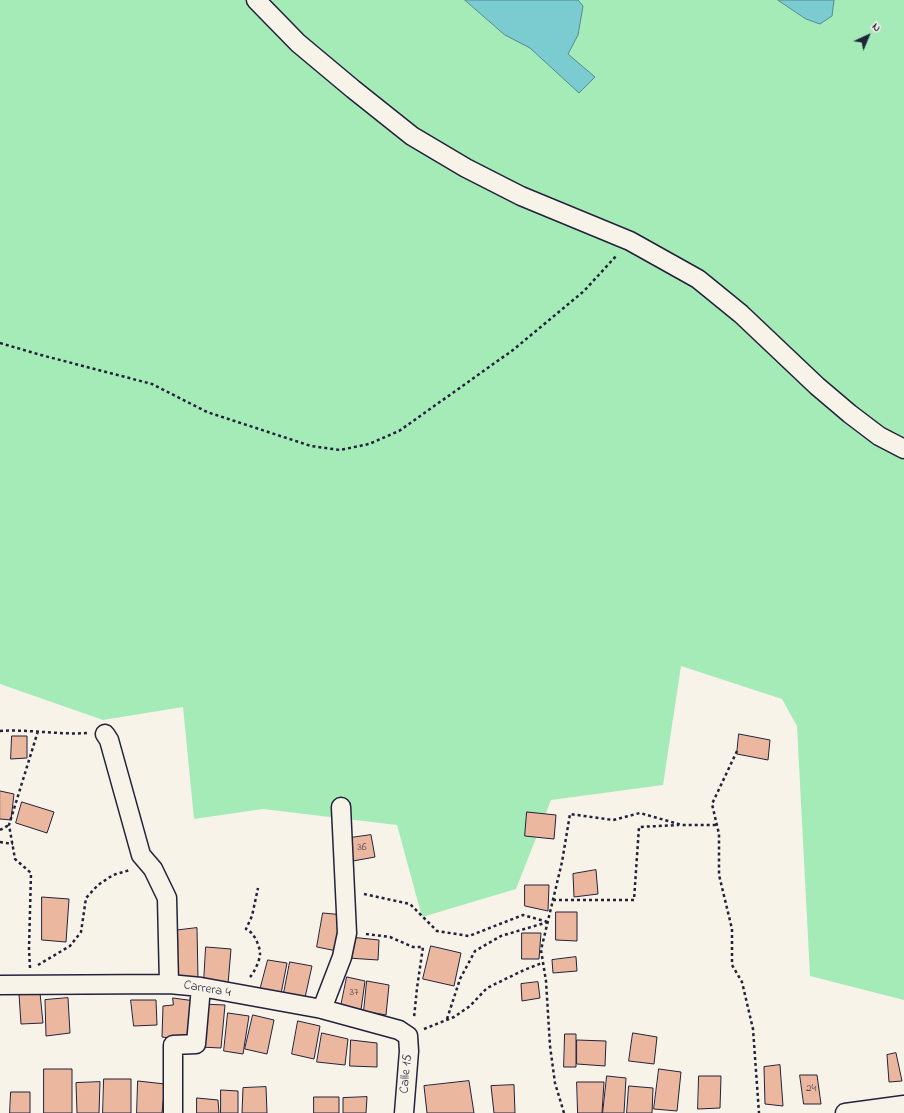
<!DOCTYPE html>
<html>
<head>
<meta charset="utf-8">
<style>
  body { margin:0 }
  #map { position:relative; width:904px; height:1113px; overflow:hidden; background:#f7f3e8; font-family:"Indie Flower",sans-serif }
  canvas { display:block }
  .north { position:absolute; left:848px; top:16px; width:40px; height:40px; -webkit-text-stroke:3px #f7f3e8; paint-order:stroke; rotate:44deg; font-size:11px; font-weight:700; line-height:16px; text-align:center; color:#22223b }
  .north::after { content:''; display:block; margin:auto; width:14px; height:18px; background:#22223b; clip-path:polygon(50% 0,100% 100%,50% 72%,0 100%) }
</style>
</head>
<body>
<div id="map">
<canvas width="904" height="1113"></canvas>
<div class="north">N</div>
</div>
<script>
const context = document.querySelector('canvas').getContext('2d');
context.lineJoin = 'round';
function paint(path, color) { context.fillStyle = color; context.fill(path, 'evenodd'); }
function trace(path, color, width, dash) { context.strokeStyle = color; context.lineWidth = width; context.lineCap = dash ? 'butt' : 'round'; context.setLineDash(dash || []); context.stroke(path); }
function write(font, color, halo, rows, align = 'center') {
  context.font = font + ' "Indie Flower",sans-serif'; context.lineWidth = 3; context.setLineDash([]); context.textBaseline = 'middle'; context.strokeStyle = halo; context.fillStyle = color; for (const [text, x, y, turn = 0] of rows) {
    context.save(); context.translate(x, y); context.rotate((+turn || 0) * Math.PI / 180); context.textAlign = isNaN(turn) ? turn : align; if (halo) context.strokeText(text, 0, 0); context.fillText(text, 0, 0); context.restore();
  }
}
paint(new Path2D(`
  M0 0H778L806 19 832 16 834 0H904V1000L810 976 797 726 782 699 681 666 663 785 551 800 516 889 422 917 397 825 263 809 194 819 183 707 103 720 0 684Z`), '#a5ebb7');
const water = new Path2D(`
  M465 0H578L583 6 578 35 568 54 595 77 579 93 530 48 505 35Z
  M778 0H834L832 16 820 24 806 19Z`);
paint(water, '#7bccd1');
trace(water, '#578895', 1);
const building = new Path2D(`
  M739 734 770 740 768 760 737 754Z
  M12 736H27V758L11 759Z
  M0 791 14 794 11 820 0 819Z
  M22 802 54 812 47 833 16 823Z
  M527 812 556 815 554 839 525 836Z
  M371 835 375 857 353 861 350 838Z
  M596 870 598 894 574 897 573 874Z
  M525 885H549L548 911 525 906Z
  M42 897 69 899 66 942 42 940Z
  M556 912H577V941L556 940Z
  M323 913 344 915 342 952 317 947Z
  M197 928 198 979 174 981 172 931Z
  M522 933H541L539 959H522Z
  M350 937 379 940 378 960 348 958Z
  M431 946 461 953 454 986 423 979Z
  M206 947 231 949 228 984 204 982Z
  M576 957 577 971 553 973 552 960Z
  M268 960 287 963 280 999 259 994Z
  M290 962 312 966 304 1002 283 998Z
  M347 977 365 981 361 1010 341 1006Z
  M367 981 389 985 386 1015 364 1011Z
  M538 982 540 998 522 1001 521 984Z
  M40 993 43 1023 21 1024 19 994Z
  M68 998 70 1033 46 1036 45 1000Z
  M173 998 195 1001V1041L162 1037 163 1006 173 1005Z
  M131 1000H156L157 1025 134 1026Z
  M201 1004 225 1005 221 1048 199 1047Z
  M228 1013 249 1016 243 1054 224 1051Z
  M253 1015 274 1020 267 1054 245 1049Z
  M298 1021 320 1026 314 1059 292 1054Z
  M322 1033 348 1039 345 1065 317 1062Z
  M633 1033 657 1037 654 1064 629 1061Z
  M565 1034H576V1067H564Z
  M351 1040 377 1043V1067L350 1066Z
  M577 1040 606 1041 605 1066 577 1064Z
  M896 1053 902 1081 889 1082 887 1055Z
  M780 1065 783 1106 765 1104 764 1067Z
  M44 1069H72V1113H44Z
  M659 1069 681 1072 677 1111 654 1109Z
  M800 1075H817L821 1104H804Z
  M607 1076 626 1078 624 1113H603Z
  M699 1076H721L720 1108 698 1109Z
  M104 1079H131V1113H103Z
  M138 1081 165 1084 162 1113H137Z
  M469 1081 474 1113H427L424 1086Z
  M100 1082 99 1113H77L76 1083Z
  M577 1082H604L602 1113H578Z
  M514 1085 515 1113H494L491 1086Z
  M629 1086 653 1088 652 1113H627Z
  M266 1087 267 1113H242L243 1088Z
  M221 1090 238 1091V1113H221Z
  M11 1092H30V1113H10Z
  M314 1097H339V1113H314Z
  M367 1097 366 1113H343V1098Z
  M197 1098 218 1100 219 1113H197Z`);
paint(building, '#ecb79f');
trace(building, '#22223b', 1);
const minor = new Path2D(`
  M256 0 298 43 353 89 412 136 466 168 521 196 630 241 698 279 741 314 817 386 850 414 879 436 904 449
  M105 734 109 740 141 855 153 869 167 898 169 984
  M0 985 169 984 201 987 322 1009 399 1030 408 1036 409 1051 404 1113
  M322 1009 342 957 347 933 341 807
  M173 1113V1045L196 1044 201 987
  M845 1113 904 1105`);
trace(minor, '#22223b', 21);
trace(new Path2D(`
  M0 343 41 355 152 384 207 412 311 446 340 450 369 444 399 431 454 392 513 350 584 291 617 255
  M0 731C29 729 58 735 87 733
  M737 751 712 804 719 834V875L732 929V965L742 982 753 1029 759 1113
  M0 830 9 825
  M0 842 13 844
  M364 894 410 904 437 931 469 936 523 915 548 922
  M553 900H634L639 827 679 825
  M366 934 390 937 413 947H423L417 988 414 1018
  M38 965 70 946 81 932 86 898 98 885 113 875 130 870
  M30 968 29 949 31 873 15 859 9 825 38 731
  M250 977C254 973 260 960 260 954 260 946 254 932 246 929L252 916 258 888
  M447 1019 460 979 475 951 501 936 548 922
  M424 1029 454 1017 470 1006 487 988 524 970 542 963
  M564 1113 555 1083 550 1046 546 981 541 950 562 862 570 814 613 820 640 813 682 825H717`), '#22223b', 2.5, [3, 3]);
trace(minor, '#f7f3e8', 18);
write('11px', '#544754', null, [
  ["36",362,848],
  ["37",354,993],
  ["24",811,1089]
]);
write('13px', '#22223b', '#f7f3e8', [
  ["Carrera 4",207,990,10],
  ["Calle 15",407,1074,-85]
]);
</script>
</body>
</html>
